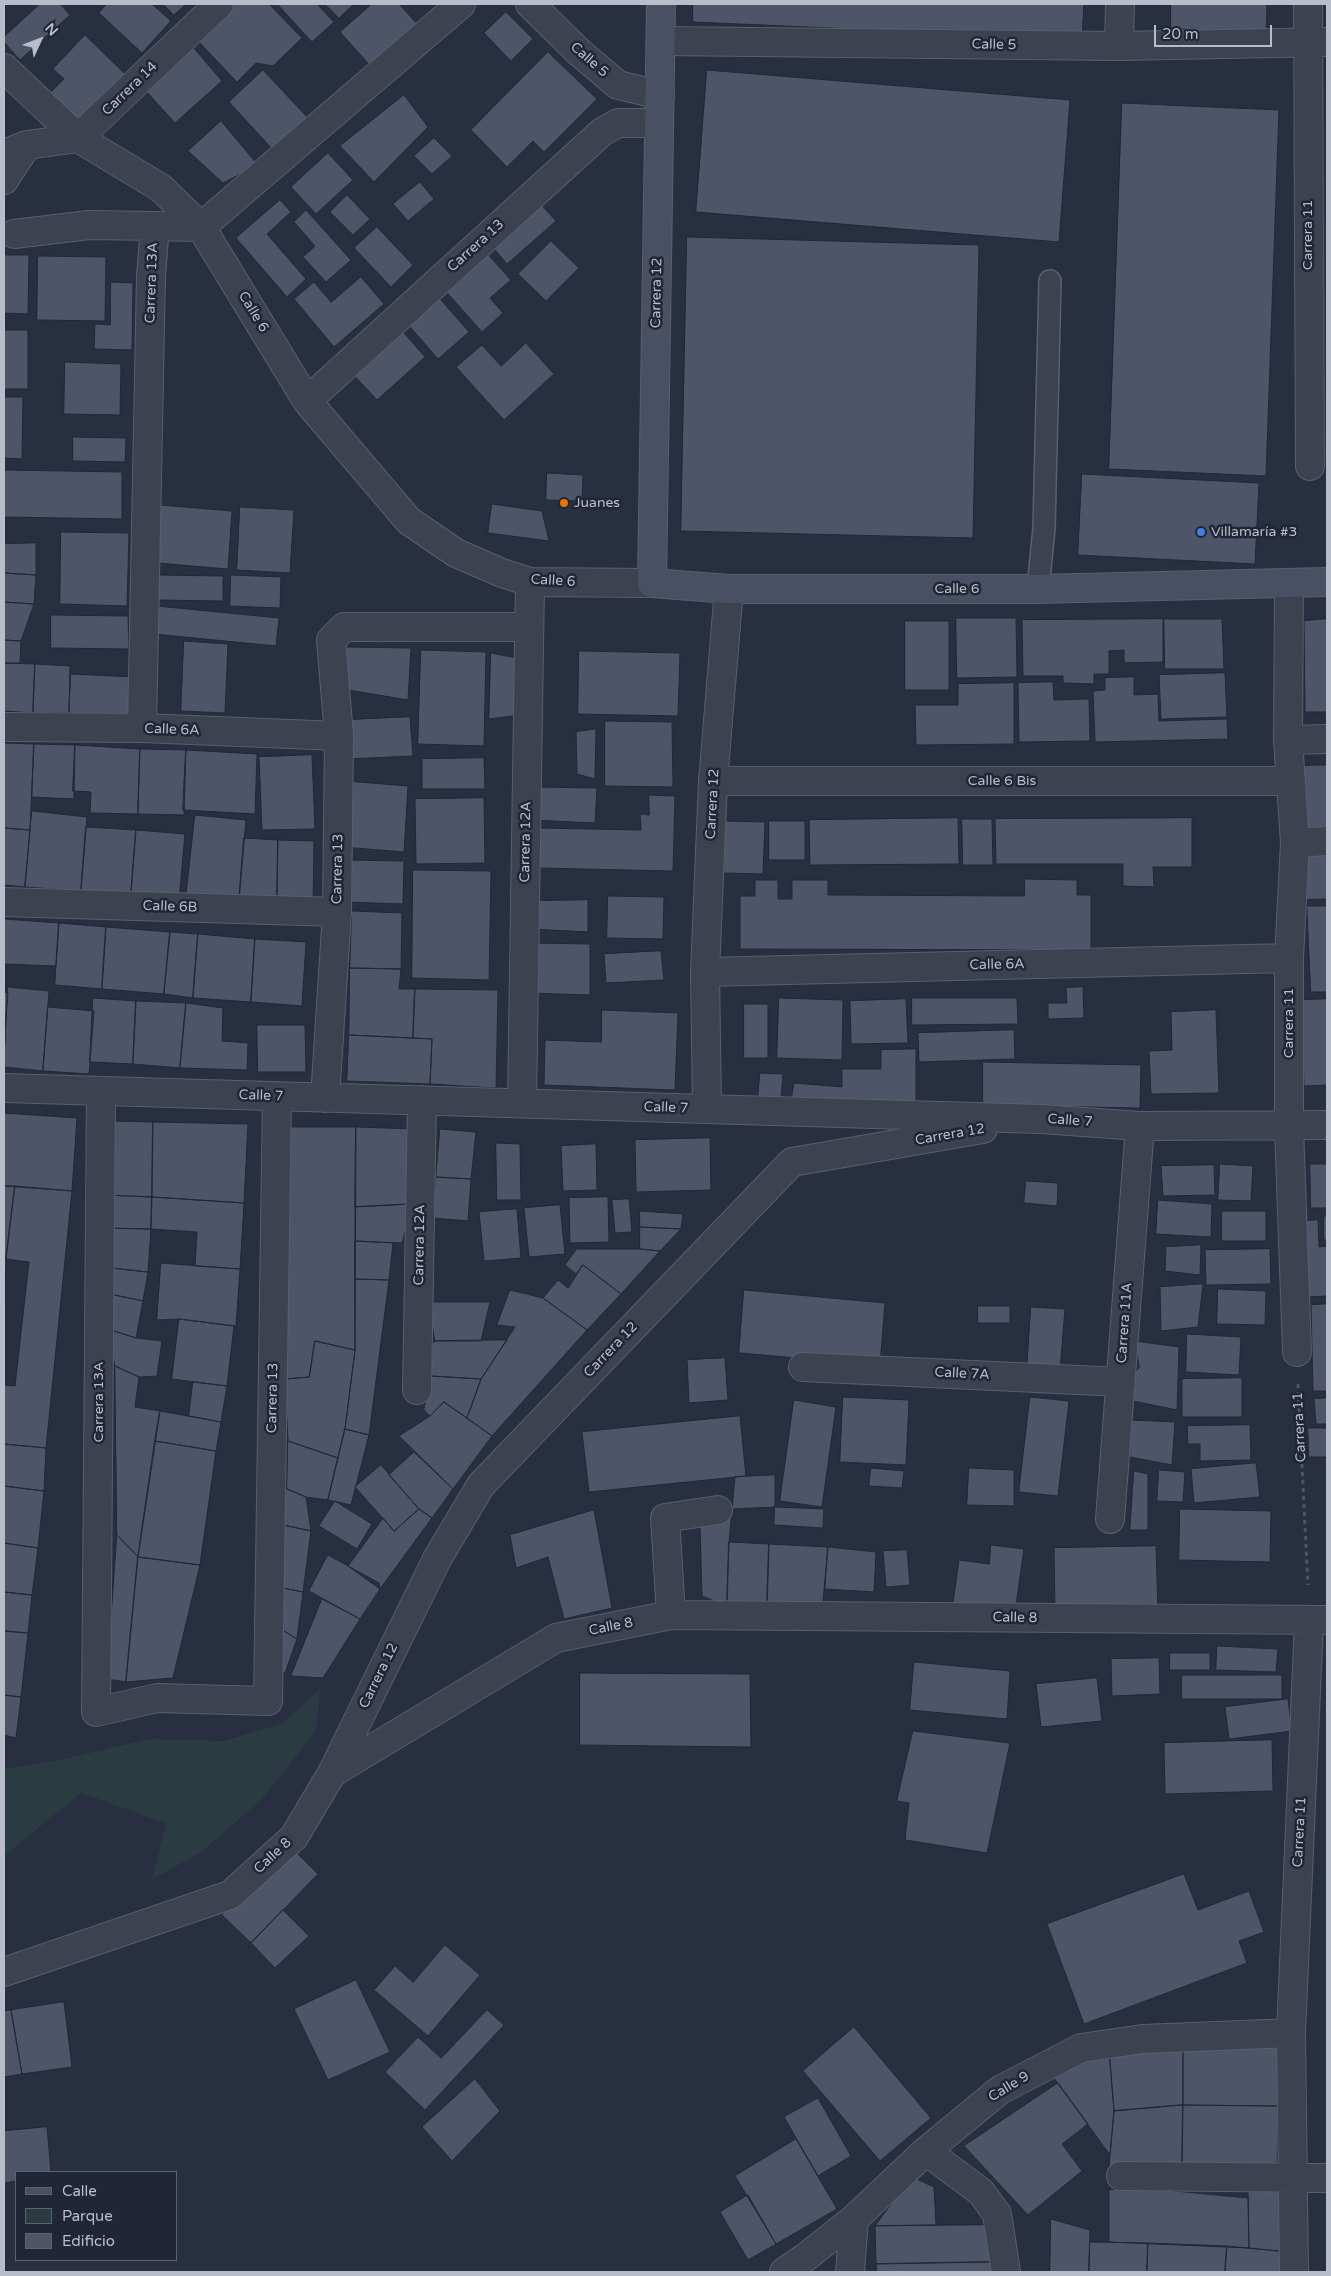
<!DOCTYPE html>
<html>
<head>
<meta charset="utf-8">
<style>
  body { margin:0 }
  #map { position:relative; width:1331px; height:2276px; overflow:hidden; background:#282f40; font-family:"Varela Round",sans-serif }
  canvas { display:block }
  .frame { position:absolute; inset:0; border:5px solid #b9bdcb; pointer-events:none }
  .legend { position:absolute; left:15px; top:2171px; width:162px; height:90px; box-sizing:border-box; background:#202636; border:1px solid #5d6272; margin:0; padding:6px 9px; list-style:none; font-size:15px; color:#b9bdcb }
  .legend li { display:flex; align-items:center; gap:10px; height:25px }
  .legend b { width:25px; border:1px solid #5d6272 }
  .north { position:absolute; left:15px; top:15px; width:50px; height:50px; -webkit-text-stroke:4px #202636; paint-order:stroke; rotate:47deg; font-size:14px; font-weight:700; line-height:20px; text-align:center; color:#b9bdcb }
  .north::after { content:''; display:block; margin:auto; width:18px; height:22px; background:#b9bdcb; clip-path:polygon(50% 0,100% 100%,50% 72%,0 100%) }
  .scale { position:absolute; left:1154px; top:25px; width:118px; height:22px; box-sizing:border-box; border:2px solid #b9bdcb; border-top:0; padding-left:6px; font-size:15px; line-height:18px; white-space:nowrap; color:#b9bdcb; -webkit-text-stroke:4px #202636; paint-order:stroke }
</style>
</head>
<body>
<div id="map">
<canvas width="1331" height="2276"></canvas>
<div class="frame"></div>
<ul class="legend">
<li><b style="height:6px;background:#4a5063"></b>Calle</li>
<li><b style="height:14px;background:#2a3c41"></b>Parque</li>
<li><b style="height:14px;background:#4e5569"></b>Edificio</li>
</ul>
<div class="north">N</div>
<div class="scale">20 m</div>
</div>
<script>
const context = document.querySelector('canvas').getContext('2d');
context.lineJoin = 'round';
function paint(path, color) { context.fillStyle = color; context.fill(path, 'evenodd'); }
function trace(path, color, width, dash) { context.strokeStyle = color; context.lineWidth = width; context.lineCap = dash ? 'butt' : 'round'; context.setLineDash(dash || []); context.stroke(path); }
function write(font, color, halo, rows, align = 'center') {
  context.font = font + ' "Varela Round",sans-serif'; context.lineWidth = 5; context.setLineDash([]); context.textBaseline = 'middle'; context.strokeStyle = halo; context.fillStyle = color; for (const [text, x, y, turn = 0] of rows) {
    context.save(); context.translate(x, y); context.rotate((+turn || 0) * Math.PI / 180); context.textAlign = isNaN(turn) ? turn : align; if (halo) context.strokeText(text, 0, 0); context.fillText(text, 0, 0); context.restore();
  }
}
paint(new Path2D(`
  M320 1689 316 1731 262 1799 200 1853 152 1879 166 1823 81 1793 4 1856V1769L60 1760 149 1739 223 1741 282 1724Z`), '#2a3c41');
const building = new Path2D(`
  M40 4H60L70 15 20 60 4 42V37Z
  M107 4H152L171 21 142 53 99 13Z
  M163 4H186L174 15Z
  M231 4H269L302 38 273 66 256 63 237 82 195 38Z
  M279 4H317L334 22 312 42 278 5Z
  M325 4H354L339 18Z
  M372 4H399L421 28 374 70 340 32Z
  M693 4H1084L1082 39 693 22Z
  M1171 4H1267L1266 38 1171 28Z
  M506 12 533 39 511 61 484 33Z
  M85 35 125 74 81 122 50 93 64 79 53 69Z
  M193 47 222 81 175 123 145 90Z
  M548 52 597 99 544 152 533 141 507 167 471 130Z
  M263 70 309 119 274 151 229 102Z
  M707 70 1070 100 1059 242 696 212Z
  M404 95 428 127 374 182 340 146Z
  M1122 103 1279 110 1266 476 1109 469Z
  M221 121 258 165 223 183 188 151Z
  M434 138 452 156 432 174 414 156Z
  M328 153 353 180 316 214 291 187Z
  M420 182 434 199 408 221 393 204Z
  M347 195 370 219 353 235 330 212Z
  M280 200 291 212 267 234 306 279 287 297 236 238Z
  M538 201 556 221 507 264 490 244Z
  M306 210 351 260 326 282 303 257 315 246 294 222Z
  M377 227 413 265 391 287 354 248Z
  M687 237 979 245 973 538 681 531Z
  M551 241 579 268 546 301 518 274Z
  M482 248 511 280 490 298 503 313 482 332 441 286Z
  M4 255H29L28 314 4 313Z
  M38 256 106 257 105 321 37 320Z
  M361 277 384 304 334 347 294 299 314 282 331 302Z
  M111 282 133 283 132 350 94 349 95 324 110 325Z
  M435 293 469 332 438 359 404 320Z
  M398 326 425 357 377 400 349 370Z
  M4 330H28V389H4Z
  M526 343 554 374 504 420 456 367 482 345 501 366Z
  M65 362 121 364 120 415 64 414Z
  M4 397H23L22 459 4 458Z
  M73 437 126 438 125 462 73 461Z
  M4 470 122 472V519L4 517Z
  M547 473 583 475 582 501 546 500Z
  M1082 474 1259 483 1255 564 1078 555Z
  M492 504 542 511 549 541 488 533Z
  M161 505 232 511 228 569 157 563Z
  M240 507 294 510 290 573 237 570Z
  M61 532 129 533 127 606 60 604Z
  M36 543V575L4 573V544Z
  M4 573 36 575 34 604 4 602Z
  M156 575 223 576V601L156 600Z
  M231 575 281 577 280 608 230 606Z
  M4 602 34 604 21 641 4 640Z
  M157 606 279 618 276 646 154 634Z
  M51 615 128 616 129 649 51 648Z
  M956 618H1016L1017 677 957 678Z
  M1163 619V662L1124 663V650L1109 651V674H1094V684L1063 683V676H1023L1022 620Z
  M1164 619H1222L1224 669H1165Z
  M1327 619V712H1305L1304 621Z
  M905 621H949V690H905Z
  M4 640 21 641 20 663H4Z
  M184 641 228 644 225 713 181 711Z
  M346 647 411 648 408 700 348 690Z
  M421 650 486 652 484 746 418 744Z
  M579 651 680 653 678 716 578 714Z
  M491 653 522 659 520 715 489 719Z
  M4 663 35 664 33 713 4 711Z
  M35 664 70 666 69 713H33Z
  M1225 673 1227 717 1161 719 1159 675Z
  M71 674 135 677 133 717 69 713Z
  M1134 677V695L1158 694 1159 721 1227 719 1228 739 1095 742 1093 691 1105 690V678Z
  M1053 682 1054 700 1089 699 1090 741 1019 742 1018 683Z
  M1014 683V744L916 745 915 705H958V684Z
  M410 717 413 756 346 759 345 720Z
  M605 721 672 722 673 787 605 786Z
  M596 729 595 779 577 774 576 732Z
  M4 743 34 744 30 830 4 828Z
  M34 744 75 745 74 799 32 797Z
  M75 745 140 749 138 814 90 813 91 792 73 791Z
  M140 749 186 750 184 815 138 814Z
  M186 750 257 754 255 814 183 810Z
  M312 755 315 829 262 830 259 757Z
  M484 758 485 789H422V759Z
  M1327 765V830L1302 831 1299 766Z
  M346 781 408 786 404 852 342 847Z
  M533 787 597 788 595 823 532 820Z
  M649 795 675 796 673 871 538 868 539 828 641 830 640 814 649 815Z
  M484 798 485 863 416 864 415 799Z
  M32 811 87 817 81 891 25 887Z
  M195 815 246 820 239 901 186 897Z
  M958 818 959 864 810 865 809 820Z
  M1192 818V867H1153L1154 887 1123 886V864H996L995 819Z
  M962 819H992L993 865H963Z
  M725 821 765 822 763 874 724 873Z
  M769 821H805V860H769Z
  M86 827 136 830 131 895 81 891Z
  M4 828 30 830 25 887 4 885Z
  M136 830 185 834 179 900 131 895Z
  M244 838 278 840 277 902 239 901Z
  M278 840 314 841 313 903 277 902Z
  M1327 854V899L1297 900 1299 855Z
  M347 860 404 861 403 904 346 902Z
  M413 870 491 871 489 980 412 978Z
  M1025 879 1077 880V895H1091V950L740 949V896H755V880H778V899H792V880H828V895L1024 896Z
  M608 896 664 897 663 939 607 938Z
  M588 900V932L531 929V901Z
  M1307 906H1327V992H1311Z
  M352 911 402 913 401 969 350 968Z
  M4 919 59 923 56 966 4 964Z
  M59 923 106 927 102 989 55 985Z
  M106 927 170 932 164 994 102 989Z
  M170 932 198 934 193 998 164 994Z
  M198 934 255 939 251 1002 193 998Z
  M255 939 306 942 302 1006 251 1002Z
  M531 943 590 944V995L531 993Z
  M661 951 664 980 606 983 604 954Z
  M350 968 401 969 399 989H415L413 1038 349 1035Z
  M8 987 49 991 43 1071 4 1067Z
  M1083 987 1084 1018 1048 1019V1003H1067L1066 988Z
  M415 989 498 990 496 1088 430 1084 432 1039 413 1038Z
  M4 992 8 993 4 1040Z
  M93 998 136 1001 133 1064 90 1062Z
  M779 998 843 1000 842 1060 777 1058Z
  M912 998H1017L1018 1024 912 1025Z
  M906 999 908 1043 851 1044 850 1001Z
  M1327 999V1085L1304 1086 1301 1000Z
  M136 1001 186 1003 180 1068 133 1064Z
  M186 1003 223 1008 222 1041 248 1043 247 1070 180 1068Z
  M744 1004H768V1058H744Z
  M48 1007 94 1011 89 1074 43 1071Z
  M602 1010 678 1013 675 1090 544 1085 545 1040 601 1042Z
  M1216 1010 1219 1093 1151 1094 1149 1051 1172 1050 1171 1012Z
  M257 1025H305L306 1072H258Z
  M1014 1030 1015 1059 919 1062 918 1033Z
  M349 1035 432 1039 430 1084 347 1081Z
  M916 1049V1110L791 1100 794 1083 842 1087V1069H881V1050Z
  M983 1062 1141 1065 1140 1108 983 1105Z
  M760 1073 783 1074 781 1099 758 1097Z
  M4 1113 77 1118 72 1191 4 1186Z
  M110 1121 153 1122 152 1197 104 1195Z
  M153 1122 248 1124 244 1203 152 1197Z
  M285 1127H356L355 1350 315 1341 309 1377 285 1379Z
  M356 1127 416 1129 413 1204 355 1207Z
  M440 1129 476 1132 471 1179 436 1177Z
  M710 1138 711 1190 636 1192 635 1140Z
  M496 1143 520 1144 521 1200H497Z
  M596 1144 597 1190 563 1191 561 1146Z
  M1220 1164 1253 1166 1251 1201 1218 1200Z
  M1310 1164H1327V1208H1311Z
  M1214 1165 1215 1195 1163 1196 1161 1166Z
  M436 1177 471 1179 468 1221 433 1218Z
  M1026 1181 1058 1183 1057 1206 1024 1203Z
  M4 1186H15L6 1259H4Z
  M15 1186 72 1191 46 1448 4 1444V1385L15 1386 29 1262 6 1259Z
  M104 1195 152 1197 151 1229 103 1228Z
  M152 1197 244 1203 240 1269 195 1266 197 1232 151 1229Z
  M608 1197 609 1242 570 1243 569 1198Z
  M629 1199 632 1232 615 1233 612 1200Z
  M1158 1200 1212 1204 1211 1237 1156 1234Z
  M413 1204 402 1243 355 1241V1207Z
  M560 1205 565 1254 529 1257 524 1208Z
  M517 1209 521 1258 484 1261 479 1212Z
  M640 1211 683 1214 681 1229 640 1227Z
  M1222 1211H1266V1241H1222Z
  M1324 1216H1327V1240H1324Z
  M1318 1220 1319 1247 1327 1246V1296L1308 1297 1305 1221Z
  M640 1227 681 1229 660 1251 640 1249Z
  M103 1228 151 1229 148 1272 102 1267Z
  M355 1241 393 1243 389 1280 355 1279Z
  M1201 1245 1200 1275 1165 1271 1166 1247Z
  M577 1249H640L660 1251 621 1294 583 1265 576 1274 565 1265Z
  M1270 1249 1271 1284 1206 1285 1205 1250Z
  M4 1259H6L4 1330Z
  M161 1263 240 1269 236 1326 179 1319 157 1320Z
  M583 1265 621 1294 587 1330 543 1298 558 1280 568 1288Z
  M102 1267 148 1272 143 1301 105 1293Z
  M355 1279 389 1280 369 1435 345 1429 355 1350Z
  M1203 1284 1198 1327 1161 1331 1160 1287Z
  M1218 1289 1266 1291 1265 1325 1217 1324Z
  M510 1290 543 1298 587 1330 492 1436 467 1418 481 1379 515 1327 497 1325Z
  M744 1290 885 1303 880 1365 739 1353Z
  M105 1293 143 1301 136 1338 108 1329Z
  M429 1302H490L481 1341H435Z
  M1327 1304V1391H1313L1311 1305Z
  M978 1306H1010V1323H978Z
  M1031 1307 1065 1309 1060 1371 1027 1368Z
  M179 1319 234 1326 227 1386 172 1379Z
  M108 1329 136 1338 162 1341 157 1376 139 1377 115 1366Z
  M1187 1334 1241 1337 1239 1375 1186 1372Z
  M507 1340 481 1379 431 1376 432 1344 435 1341Z
  M315 1341 355 1350 345 1429 338 1458 288 1441 285 1379 309 1377Z
  M1135 1341 1179 1347 1177 1410 1128 1400 1127 1380 1139 1368Z
  M725 1358 728 1400 689 1403 687 1360Z
  M115 1366 139 1377 135 1407 160 1411 138 1557 117 1535Z
  M431 1376 481 1379 467 1418 444 1402 430 1416 424 1410Z
  M1242 1378V1417H1182V1379Z
  M193 1382 227 1386 221 1422 189 1416Z
  M843 1397 909 1400 906 1465 840 1462Z
  M1030 1397 1069 1401 1058 1496 1019 1492Z
  M1327 1398V1424H1316L1314 1399Z
  M794 1400 836 1407 822 1507 780 1501Z
  M444 1402 492 1436 453 1489 399 1436 430 1416Z
  M160 1411 221 1422 216 1451 155 1441Z
  M740 1416 746 1476 589 1492 582 1432Z
  M1130 1420 1175 1422 1172 1465 1130 1457Z
  M1250 1425 1251 1460 1200 1461V1444H1188L1187 1426Z
  M1308 1428H1327V1457H1309Z
  M345 1429 369 1435 351 1505 328 1500Z
  M155 1441 216 1451 200 1565 138 1557Z
  M288 1441 338 1458 328 1500 306 1497 287 1489Z
  M4 1444 46 1448 44 1491 4 1486Z
  M414 1452 453 1489 432 1518 419 1509 389 1475Z
  M1256 1463 1260 1497 1194 1503 1191 1469Z
  M381 1465 419 1509 394 1531 355 1487Z
  M871 1468 904 1471 902 1488 869 1486Z
  M969 1468 1014 1470V1506L967 1505Z
  M1159 1470 1185 1472 1183 1502 1157 1501Z
  M1134 1471 1148 1474V1530H1130Z
  M775 1475V1507L732 1509 735 1477Z
  M4 1486 44 1491 38 1548 4 1543Z
  M287 1489 306 1497 311 1531 279 1524 276 1500Z
  M335 1501 372 1524 357 1549 319 1526Z
  M775 1507 824 1509 823 1528 774 1525Z
  M419 1509 432 1518 380 1589 348 1566 383 1518 394 1531Z
  M732 1509 729 1542 727 1606 702 1596 700 1526Z
  M1180 1509 1271 1511 1270 1562 1179 1560Z
  M594 1510 612 1608 564 1619 548 1557 516 1568 510 1535Z
  M279 1524 311 1531 303 1592 278 1587Z
  M117 1535 138 1557 126 1682 107 1679Z
  M729 1542 769 1544 767 1608 727 1606Z
  M4 1543 38 1548 32 1595 4 1592Z
  M769 1544 828 1547 822 1612 767 1608Z
  M991 1545 1024 1549 1015 1612 952 1610 959 1560 989 1564Z
  M1156 1546 1158 1610 1055 1612 1054 1548Z
  M828 1547 876 1552 874 1592 825 1589Z
  M907 1550 910 1585 886 1587 883 1551Z
  M328 1555 379 1583 380 1589 360 1619 309 1591Z
  M138 1557 200 1565 173 1678 126 1682Z
  M278 1587 303 1592 297 1639 273 1624Z
  M4 1592 32 1595 28 1633 4 1631Z
  M322 1599 360 1619 323 1678 291 1676Z
  M273 1624 297 1639 285 1673 276 1671Z
  M4 1631 28 1633 21 1697 4 1695Z
  M1217 1646 1278 1649 1276 1672 1216 1670Z
  M1170 1653H1210V1670H1170Z
  M1159 1658 1160 1694 1112 1696 1111 1659Z
  M914 1662 1010 1671 1007 1719 910 1710Z
  M580 1673 750 1674 751 1747 580 1745Z
  M1182 1675H1282V1699H1182Z
  M1097 1678 1102 1721 1041 1727 1036 1684Z
  M4 1695 21 1697 16 1738 4 1735Z
  M1288 1699 1292 1731 1229 1739 1225 1707Z
  M913 1731 1010 1743 987 1853 905 1840 909 1803 897 1801Z
  M1272 1740 1273 1791 1165 1794 1164 1743Z
  M290 1846 318 1874 251 1943 222 1915Z
  M1184 1874 1198 1910 1249 1891 1264 1932 1239 1941 1247 1963 1084 2024 1047 1924Z
  M283 1910 309 1936 275 1968 251 1943Z
  M445 1945 480 1975 428 2036 374 1990 395 1966 413 1982Z
  M356 1980 390 2052 328 2080 294 2009Z
  M64 2002 72 2067 22 2074 11 2010Z
  M11 2010 22 2074 4 2077V2011Z
  M487 2010 504 2025 425 2110 385 2072 418 2037 441 2058Z
  M854 2027 931 2118 880 2161 803 2071Z
  M1278 2047V2106L1183 2105V2049Z
  M1183 2049V2105L1114 2111 1109 2050Z
  M1109 2050 1114 2111 1110 2155 1048 2070Z
  M475 2079 500 2111 452 2161 422 2127Z
  M1058 2083 1088 2124 1062 2144 1082 2171 1028 2215 964 2146Z
  M818 2098 851 2156 818 2176 784 2117Z
  M1183 2105 1278 2106 1277 2175 1182 2174Z
  M1183 2105 1182 2174 1109 2166 1114 2111Z
  M47 2127 51 2172H16V2181L4 2183V2131Z
  M796 2139 837 2209 776 2244 735 2176Z
  M912 2177 934 2187 936 2225 875 2226Z
  M1154 2189 1248 2198 1249 2248 1109 2242V2190Z
  M1288 2191V2252L1249 2248 1248 2192Z
  M748 2195 776 2244 748 2260 720 2212Z
  M1051 2219 1090 2230 1089 2272H1050Z
  M990 2225 992 2262 876 2264 875 2226Z
  M1090 2242 1148 2243 1147 2272H1089Z
  M1148 2243 1227 2246 1225 2272H1147Z
  M1227 2246 1288 2252 1287 2272H1225Z
  M992 2262 993 2272H877L876 2264Z`);
paint(building, '#4e5569');
trace(building, '#222838', 1);
const service = new Path2D(`
  M1038 589 1044 528 1050 281`);
const minor = new Path2D(`
  M530 4 579 52 618 85 660 95
  M1308 4 1310 466
  M661 41 1119 46 1327 42
  M1119 46 1120 4
  M4 68 78 138 161 188 201 227 307 401 409 521 456 553 502 573 530 582 652 583
  M4 154 27 145 78 138 219 4
  M4 180 27 145
  M14 234 89 225 155 226
  M307 401 602 132 618 123H659
  M1289 583 1288 740 1295 843 1289 958V1127L1297 1352
  M4 727 142 728 339 736
  M142 728 151 276 155 226 201 227 461 4
  M1288 740 1327 739
  M713 781H1291
  M1295 843 1327 841
  M4 902 337 912
  M705 972 1289 958
  M4 1088 1041 1119 1140 1126 1327 1125
  M101 1091 96 1712 157 1698 268 1701 277 1096
  M325 1098 337 912 339 736 331 640 344 627H529
  M522 1103 530 582
  M707 1109 705 972 713 781 729 589
  M803 1367 1121 1382
  M417 1390 422 1100
  M1110 1519 1140 1126
  M671 1615 665 1518 718 1510
  M332 1773 437 1559 481 1485 792 1162 983 1129
  M4 1972 230 1895 294 1837 332 1773 556 1638 671 1615 1327 1620
  M926 2151 981 2192 997 2214 1006 2272
  M1121 2176 1327 2178
  M784 2272 806 2257 854 2219 926 2151 1000 2090 1081 2048 1143 2039 1291 2033
  M850 2272 854 2219
  M1294 2272 1291 2033 1309 1621`);
const secondary = new Path2D(`
  M661 4 652 583 729 589H1038L1327 582`);
trace(service, '#5a5f6e', 24);
trace(minor, '#5a5f6e', 30);
trace(secondary, '#5a5f6e', 30);
trace(new Path2D(`
  M1298 1384 1308 1585`), '#48595e', 3, [4, 4]);
trace(service, '#3c4250', 21);
trace(minor, '#3c4250', 28);
trace(secondary, '#4a5063', 28);
for (const [x, y, r, color] of [
  [564,503,5,"#e8710a"],
  [1201,532,5,"#3f7fe0"]
]) { const dot = new Path2D(); dot.arc(x, y, r, 0, 2 * Math.PI); context.fillStyle = color; context.fill(dot); trace(dot, '#202636', 2); }
write('14px', '#b9bdcb', '#202636', [
  ["Calle 5",994,45,1],
  ["Calle 5",589,60,41],
  ["Carrera 14",130,89,-44],
  ["Carrera 11",1308,235,-90],
  ["Carrera 13",476,246,-42],
  ["Carrera 13A",152,283,-88],
  ["Carrera 12",657,293,-89],
  ["Calle 6",253,312,59],
  ["Calle 6",553,581,3],
  ["Calle 6",957,589],
  ["Calle 6A",172,730,2],
  ["Calle 6 Bis",1002,781],
  ["Carrera 12",713,804,-87],
  ["Carrera 12A",526,842,-89],
  ["Carrera 13",338,869,-89],
  ["Calle 6B",170,907,2],
  ["Calle 6A",997,965,-1],
  ["Carrera 11",1289,1023,-90],
  ["Calle 7",261,1096,2],
  ["Calle 7",666,1108,2],
  ["Calle 7",1070,1121,4],
  ["Carrera 12",950,1135,-10],
  ["Carrera 12A",420,1245,-89],
  ["Carrera 11A",1125,1323,-86],
  ["Carrera 12",611,1350,-46],
  ["Calle 7A",962,1374,3],
  ["Carrera 13",273,1398,-89],
  ["Carrera 13A",99,1402,-90],
  ["Carrera 11",1300,1427,-93],
  ["Calle 8",1015,1618,1],
  ["Calle 8",611,1627,-11],
  ["Carrera 12",379,1676,-64],
  ["Carrera 11",1300,1832,-87],
  ["Calle 8",273,1856,-43],
  ["Calle 9",1009,2087,-31]
]);
write('14px', '#b9bdcb', '#202636', [
  ["Juanes",574,503],
  ["Villamaría #3",1211,532]
], 'left');
</script>
</body>
</html>
